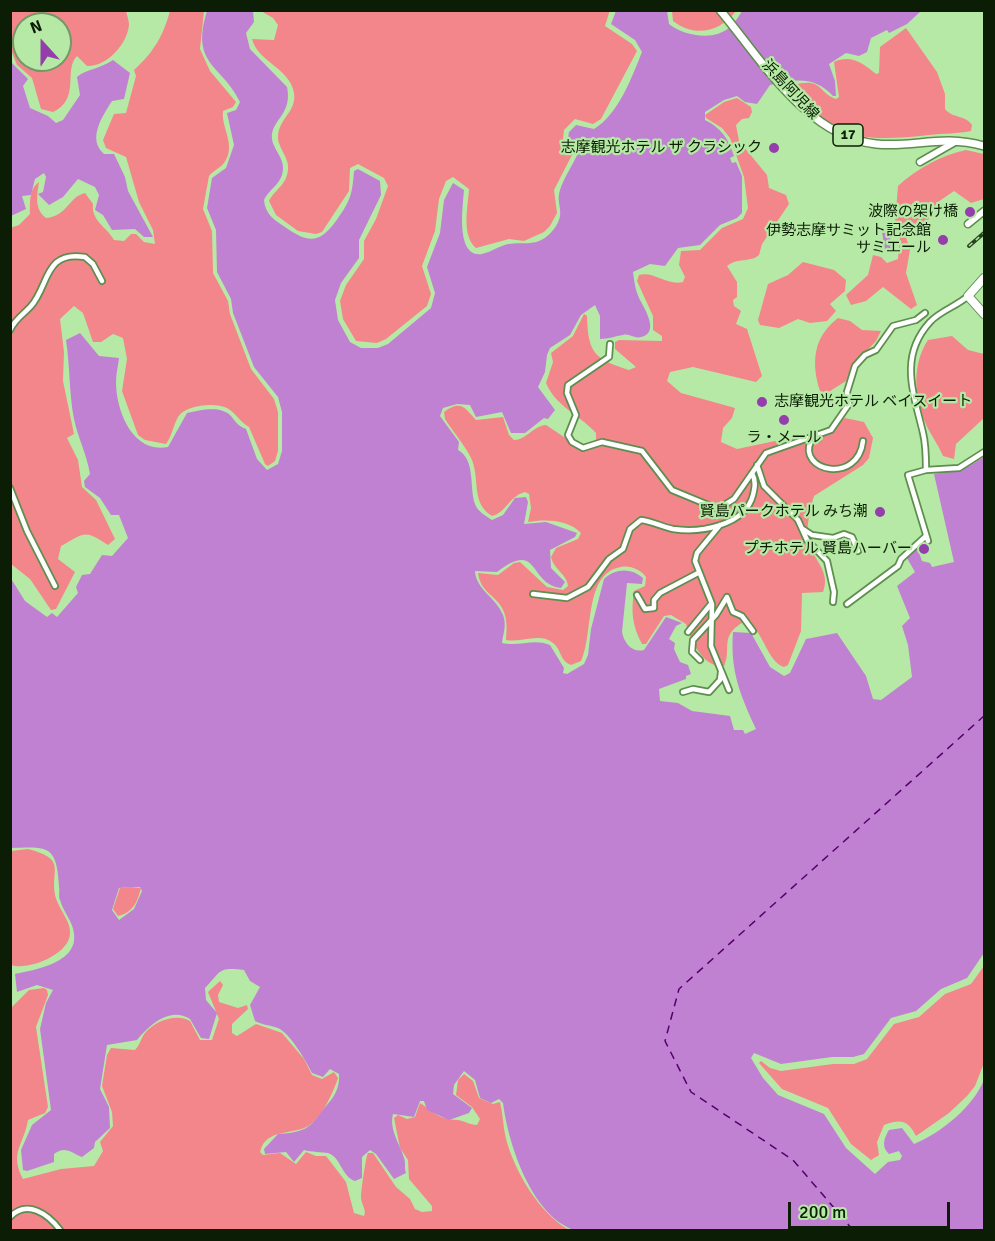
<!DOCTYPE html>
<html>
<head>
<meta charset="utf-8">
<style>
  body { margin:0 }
  #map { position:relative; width:995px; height:1241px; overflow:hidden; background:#b6e9a5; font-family:Signika,sans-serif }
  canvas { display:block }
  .frame { position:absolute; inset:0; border:12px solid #0b1e05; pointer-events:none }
  .north { position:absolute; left:12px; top:12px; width:60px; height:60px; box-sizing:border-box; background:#b6e9a5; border:2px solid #729865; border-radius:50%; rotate:339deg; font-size:16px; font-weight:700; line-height:24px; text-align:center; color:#0b1e05 }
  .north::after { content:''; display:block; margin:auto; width:21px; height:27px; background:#933eab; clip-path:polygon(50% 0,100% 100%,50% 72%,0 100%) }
  .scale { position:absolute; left:788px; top:1202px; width:162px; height:27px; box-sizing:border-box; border:3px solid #0b1e05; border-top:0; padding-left:8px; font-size:18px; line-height:21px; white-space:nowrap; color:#0b1e05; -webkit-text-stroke:4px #b6e9a5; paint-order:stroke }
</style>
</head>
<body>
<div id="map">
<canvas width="995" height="1241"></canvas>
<div class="frame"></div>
<div class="north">N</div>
<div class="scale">200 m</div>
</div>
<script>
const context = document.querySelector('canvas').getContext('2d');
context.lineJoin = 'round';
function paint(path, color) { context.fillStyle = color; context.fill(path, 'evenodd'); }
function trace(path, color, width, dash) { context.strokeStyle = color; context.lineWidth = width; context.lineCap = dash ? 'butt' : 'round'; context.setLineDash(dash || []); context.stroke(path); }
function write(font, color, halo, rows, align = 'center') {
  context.font = font + ' Signika,"Noto Sans JP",sans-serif'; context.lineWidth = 4.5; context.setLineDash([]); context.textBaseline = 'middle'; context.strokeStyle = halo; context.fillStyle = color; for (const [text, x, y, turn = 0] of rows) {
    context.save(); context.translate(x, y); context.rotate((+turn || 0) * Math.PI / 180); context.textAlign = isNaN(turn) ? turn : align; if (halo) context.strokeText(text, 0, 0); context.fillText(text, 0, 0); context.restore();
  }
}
paint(new Path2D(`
  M610 10 605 26 632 44 637 51 601 119 593 124 575 119 564 130 563 140 573 153 554 190 557 213 550 226 544 232 524 241 509 239 476 248C461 235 468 207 469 189L453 177 446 181 439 199 435 231 422 266 431 294 427 306 386 339 377 343 356 341 343 319 340 301 346 285 364 259V241L376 219 388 186 384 178 358 164 350 168 349 191 322 232 316 234 298 231 276 215 269 201C275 189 286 186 288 170 290 158 277 147 278 136 279 116 303 109 291 84 282 66 257 59 252 39L274 40 278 25 273 18 261 11Z
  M10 11H126C127 15 129 21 129 25 127 45 106 67 87 66L77 56C63 70 81 99 53 112L41 109 32 78 17 65 11 50ZM24 24H60V60H24Z
  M170 11H204L200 49 210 71 236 102 233 107 223 111C221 129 237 145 224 163 220 168 213 171 209 176L203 209 212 231 213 273 228 301 230 314 251 369 274 399 278 412V451L275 461 268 466 265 464 249 427C239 421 236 413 227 408 215 402 185 405 178 417 173 426 172 436 166 444L145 440 138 435 122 391 127 359 123 338 113 334 101 342H93L83 313 74 306 60 319 64 352 63 381 74 434 67 438 78 460 82 487 96 500 115 539 108 545C84 529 85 533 61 546L58 559 75 572 56 609 51 610 30 579 11 564 10 228 19 225 30 214C30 202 29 189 39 182 37 195 34 209 46 218 68 216 68 197 85 193L93 204C91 221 107 227 114 240L124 241 131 234H136L144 242 155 244 153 230 139 202 126 157 106 148 103 140 114 114 126 113 136 76 134 70C154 52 163 36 170 11Z
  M672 11H736C720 32 695 38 673 21Z
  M906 28 937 72 945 94V109C953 119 964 114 972 125L971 131C957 134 943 133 929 135 873 141 824 144 793 85 823 77 817 92 836 99L839 97 834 62C851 54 864 64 876 74L879 73 880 47Z
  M737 98 751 107 752 112 749 118 742 119 736 125 739 141 767 175 769 188 786 195 789 204 762 244 759 255C750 263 739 257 727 266L737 282V297L733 300 734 306 741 311 736 324 747 329 762 376 756 382 693 367 670 372 667 381 681 393 735 408 732 418 723 428 721 442 737 449 775 441 787 449 812 439 845 418 864 422 873 438 869 458 863 465 814 496C810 509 805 530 809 544 814 560 831 572 823 592L802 593 801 631 788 665 784 667C767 661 765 635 748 621 741 622 741 624 735 628 722 640 731 651 724 666 704 669 690 640 686 624L671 615 664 616 646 644H642C632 625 631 612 634 591L645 586 646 577C641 570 630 565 621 567 583 573 594 635 581 661L571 665C559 660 562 650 553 643 540 632 521 643 506 640 512 593 482 602 478 573L498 575 514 563 520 562 547 587 563 590 568 586C567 574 554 570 551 557L556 548 578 539 581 533C568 519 544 519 528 522L531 508 529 494 525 492C509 496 506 513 492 516 471 503 480 481 472 460 465 445 454 433 445 419L444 412C462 399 465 409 476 420L503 417 509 435 514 440C526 440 533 426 546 425 561 434 577 451 596 442V433C580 415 556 407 546 383L553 362 551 353 573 336 584 314 587 316C588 354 595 359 629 370L636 367 615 349V342L619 340 662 341V336L653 330V316L637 281 639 275C654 271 667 286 683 282L685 277 679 265 681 251 700 250 722 228 743 219 748 208 744 177 730 138 722 128 706 118 705 115 724 102Z
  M966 150 984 154V199L971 203 954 191 938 202 923 229 900 231 895 223 898 186C916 169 942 155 966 150Z
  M900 236 906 237 910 250 906 273 917 305 911 309 883 287 866 301 851 305 846 295 868 275 873 255 881 257 887 263 898 259Z
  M803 262 834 270 846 280 845 291 830 304 836 311 827 321 810 323 798 319 779 328 760 325 758 320 768 284 788 275Z
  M838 318 850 321 862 330 881 331 876 341 852 367 846 381 827 393 820 391C811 363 813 337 838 318Z
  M952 336 968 350 984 354V418L956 444 954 459 943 456C938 444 930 434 925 422 914 396 912 364 928 340Z
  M28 849C71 860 47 872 57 901 61 912 71 922 70 934 69 955 27 971 11 965V851Z
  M130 887 141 888C137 902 134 912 118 916L113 909 120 888Z
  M984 966V1063L975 1086 967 1096 949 1113 916 1136C908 1120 900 1119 884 1125L877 1142 879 1155 871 1160 851 1144 828 1108 782 1089 759 1063 761 1061 770 1068 781 1071 833 1064H854L867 1059 894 1024 919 1017 945 994 971 984Z
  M220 981 223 985 218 995 219 1002 238 1008 247 1005 248 1009 232 1024V1033L237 1036 256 1024 282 1033 304 1059 312 1075 322 1079 334 1072 338 1078C333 1093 323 1115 310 1125 294 1136 266 1127 260 1152L263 1155 280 1153 296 1164 306 1152 316 1156H326L346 1182 354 1213 364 1216C367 1209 361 1205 361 1197 361 1191 366 1155 368 1153H373L396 1187 410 1199 415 1209 422 1212 432 1211V1206L409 1179 408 1160 400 1148 394 1118 398 1115 407 1119 415 1117 420 1103C435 1113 438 1119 458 1120 465 1121 470 1125 477 1125L480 1119 472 1107 456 1095 458 1080 464 1074 473 1081 479 1098 493 1104 500 1102C503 1114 503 1127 506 1139 515 1172 539 1213 569 1230H11V1008L29 990 44 988 47 990 48 995 36 1027 48 1107 45 1113 28 1120C24 1145 9 1152 23 1179L61 1169 94 1166 103 1151 100 1142 113 1126 112 1112 102 1086 107 1055 111 1048 135 1050C140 1045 141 1038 145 1033 155 1021 176 1013 190 1021L200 1040H212L219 1019 208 992Z`), '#f3868b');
paint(new Path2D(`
  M207 11H253L254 22 246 33 250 49 287 87C293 115 270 120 272 139 273 149 284 158 283 169 282 184 270 188 264 200 265 213 273 219 282 225 306 242 318 246 336 221 351 200 352 195 354 171L358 169 380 181 381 195 359 240V258L341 283 335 300 338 320 350 342 361 348H378L388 344 431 308 435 293 427 267 440 233 444 200 453 183 464 190C463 205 455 258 482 254 491 252 499 246 508 244 526 241 538 249 554 229 567 212 555 205 560 190 564 177 573 165 578 153L568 138 569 132 576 125 594 129C618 115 632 77 642 52L635 40 611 24 616 11H667L669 24C684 36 715 42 731 26 735 22 739 16 742 11H921L907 24 889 33 887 30 871 38 867 52 859 56 846 53 829 64 835 81 836 96H833C815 76 795 79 770 85L757 104 745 102 737 96 724 100 705 112V120C721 128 728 138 734 156L730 158 732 163 736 162 742 176V213L737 218 720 225 700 245 678 248 665 266 650 264 633 272C634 279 635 289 639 298 643 306 661 333 641 337 635 339 629 333 623 335 615 336 609 339 600 339V316L595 305 581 315 570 335 550 348 547 355 545 372 538 387 555 410 548 419 544 418 525 433H511L502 412 476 417 470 405 457 404 443 408 440 416 459 442 458 450C476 460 469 487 475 504 477 511 486 516 492 520L503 515 515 498 526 497 528 502 524 524 546 522 577 533 575 537 550 550 551 568 565 582 561 588C528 584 540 539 497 572L475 571C476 590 496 597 503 615 507 625 503 634 502 643 520 647 533 638 550 645L564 668 563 673 567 674 584 664 588 655 591 629 604 579C616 568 631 568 643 578L642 584 627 583 622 632C624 643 632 653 644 650L666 617 682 623 676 626 669 639 675 643 674 649 680 662 688 665 691 674 686 676V679L659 689 660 701 678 703 692 711 730 716 734 730H743L745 734 756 729C740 695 730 670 733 632L751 633 770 667 784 676 790 673 806 639 837 633 866 676 873 699 881 700 912 677 908 645 902 626 910 618 897 586 915 572 907 558 917 547 922 561 930 563 932 567 954 562 934 474 964 469 984 457V953L967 978 941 989 916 1011 891 1018 864 1054 853 1057H832L781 1064 754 1053 751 1058 763 1078 778 1095 824 1114 846 1148 875 1174 888 1162 900 1160 902 1156 899 1151 889 1154C881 1147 884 1138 889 1130L902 1128 914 1144C941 1133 973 1107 984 1080V1230H574C531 1215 508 1143 503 1103L499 1099 491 1103 480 1098 475 1080 464 1071 454 1085 453 1094 472 1108 469 1113 449 1120 427 1110 424 1101H420L414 1117 393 1114C389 1130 400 1144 404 1158 406 1163 404 1168 406 1173L394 1179 376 1154 370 1150 362 1157V1178L355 1181C341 1176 341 1157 328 1153 323 1152 311 1152 304 1150L294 1162 286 1152 265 1154 264 1149 278 1134C314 1132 311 1123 331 1100 336 1094 340 1084 339 1074L330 1069 323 1077 312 1073C306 1061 290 1033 278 1028 270 1025 262 1025 255 1021L250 1005 260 987 250 981 244 970C217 967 222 971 205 988L206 1000 217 1013 209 1039 201 1038 190 1019C169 1006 149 1026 137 1040L107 1045 100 1089 109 1107 110 1128 95 1142 94 1148 82 1157C72 1153 65 1145 54 1154V1162L27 1171 23 1170 21 1150 32 1125 51 1110 40 1029 46 1003 53 990 37 985 17 992 15 974C34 970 78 963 74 934 73 921 63 912 60 900 58 896 60 892 59 887 57 844 47 847 11 848L10 577 25 601 47 617 52 613 57 617 78 593 76 587 82 575 90 574 102 555 112 556 128 538 119 515H111L100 498 85 487 84 481 90 474C87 455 78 438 74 419 69 393 70 366 66 340L80 333 99 356 119 358C118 366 116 374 116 382 116 410 132 454 168 447L187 413C200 410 221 405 231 416 236 422 238 426 246 429L257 459 267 470 278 464 282 451V412L278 397 254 367 233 313 231 299 217 272 216 230 207 208 212 178 226 168 234 145 227 113 236 110 240 102C222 64 190 66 207 11ZM130 887H140L142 891 134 909 119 920 112 910 119 888Z
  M113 60 130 73 124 99 112 101C102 117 87 139 104 154H114L125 177 128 191 153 237H144L135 229 112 230 103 215 95 210 99 195 95 187 78 179 63 197 49 205 38 194 43 192 46 177 44 173 35 179 31 195 22 196 26 209 11 216V62L28 79 23 86 30 108 48 116 56 123 63 120 80 95 77 77C86 69 100 69 113 60Z
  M882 232 890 234 891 250H885Z`), '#c081d3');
trace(new Path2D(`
  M853 1230 793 1160 691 1092 665 1041 679 989 984 716`), '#57006b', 1.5, [8, 6]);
const street = new Path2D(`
  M968 296C957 306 940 311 930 322 898 357 914 394 923 433 926 445 926 458 926 470L959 468 984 452
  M10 330C15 319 24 314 31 306 49 286 44 250 85 257L93 264 102 281
  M610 344 609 357 568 385 567 393 576 415 568 435 572 442 583 448 602 442 642 451 672 490 718 509 734 499 766 453 831 430 849 404 847 392 855 366 865 355 876 350 893 326 916 320 925 313
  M817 434 818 439 811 441C797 471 858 485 863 441
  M757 465 764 486 798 520 807 540 827 561 834 592 833 602
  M926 470 908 475 928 541
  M10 488 27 531 55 586
  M720 525 697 553 695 561 712 604 711 646 729 690
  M803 529 812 535 833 538 844 534 852 537 858 551
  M533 594 567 598 588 587 609 559 623 549 630 529 641 520C652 521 662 527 673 529 700 533 745 526 753 495 755 487 756 481 752 473
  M637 595 645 609 654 608V600L660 593 698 573
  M847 604 898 566 901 559 926 536
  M688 632 711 604
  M700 660 692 652 693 640 716 615 727 597 733 612 742 616 753 631
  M683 692 693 689 709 692 720 680 721 672
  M10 1217C27 1199 48 1214 60 1230`);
const secondary = new Path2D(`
  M920 162 955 142
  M968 224 984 211`);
const primary = new Path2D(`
  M720 10C761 59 807 137 876 144 915 148 941 134 984 146`);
const highway = new Path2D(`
  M984 278 968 296 984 314`);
trace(street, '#5e8e4e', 8);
trace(secondary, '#5e8e4e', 9);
trace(primary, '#5e8e4e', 10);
trace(highway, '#5e8e4e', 10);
trace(street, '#fff', 4.5);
trace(secondary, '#fff', 6);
trace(primary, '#fff', 7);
trace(highway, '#fff', 8);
const rail = new Path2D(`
  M969 246 984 233`);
trace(rail, '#2a4222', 4);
trace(rail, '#b6e9a5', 1.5, [4.5]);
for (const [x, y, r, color] of [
  [774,148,6,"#933eab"],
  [970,212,6,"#933eab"],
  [943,240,6,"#933eab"],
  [762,402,6,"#933eab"],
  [784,420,6,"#933eab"],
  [880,512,6,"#933eab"],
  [924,549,6,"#933eab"]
]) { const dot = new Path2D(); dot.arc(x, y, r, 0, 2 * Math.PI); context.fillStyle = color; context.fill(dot); trace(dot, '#b6e9a5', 2); }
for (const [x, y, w] of [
  [848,135,30]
]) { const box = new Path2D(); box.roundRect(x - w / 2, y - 11, w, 22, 4.5); context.fillStyle = '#b6e9a5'; context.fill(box); trace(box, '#0b1e05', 1.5); }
write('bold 14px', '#0b1e05', null, [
  ["17",848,135]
]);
write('15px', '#0b1e05', '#b6e9a5', [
  ["浜島阿児線",790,90,47]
]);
write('15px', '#0b1e05', '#b6e9a5', [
  ["志摩観光ホテル ザ クラシック",762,148],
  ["波際の架け橋",958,212],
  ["伊勢志摩サミット記念館",931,231],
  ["サミエール",931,248],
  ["志摩観光ホテル ベイスイート",774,402,"left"],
  ["ラ・メール",784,438,"center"],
  ["賢島パークホテル みち潮",868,512],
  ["プチホテル 賢島ハーバー",912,549]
], 'right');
</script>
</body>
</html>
